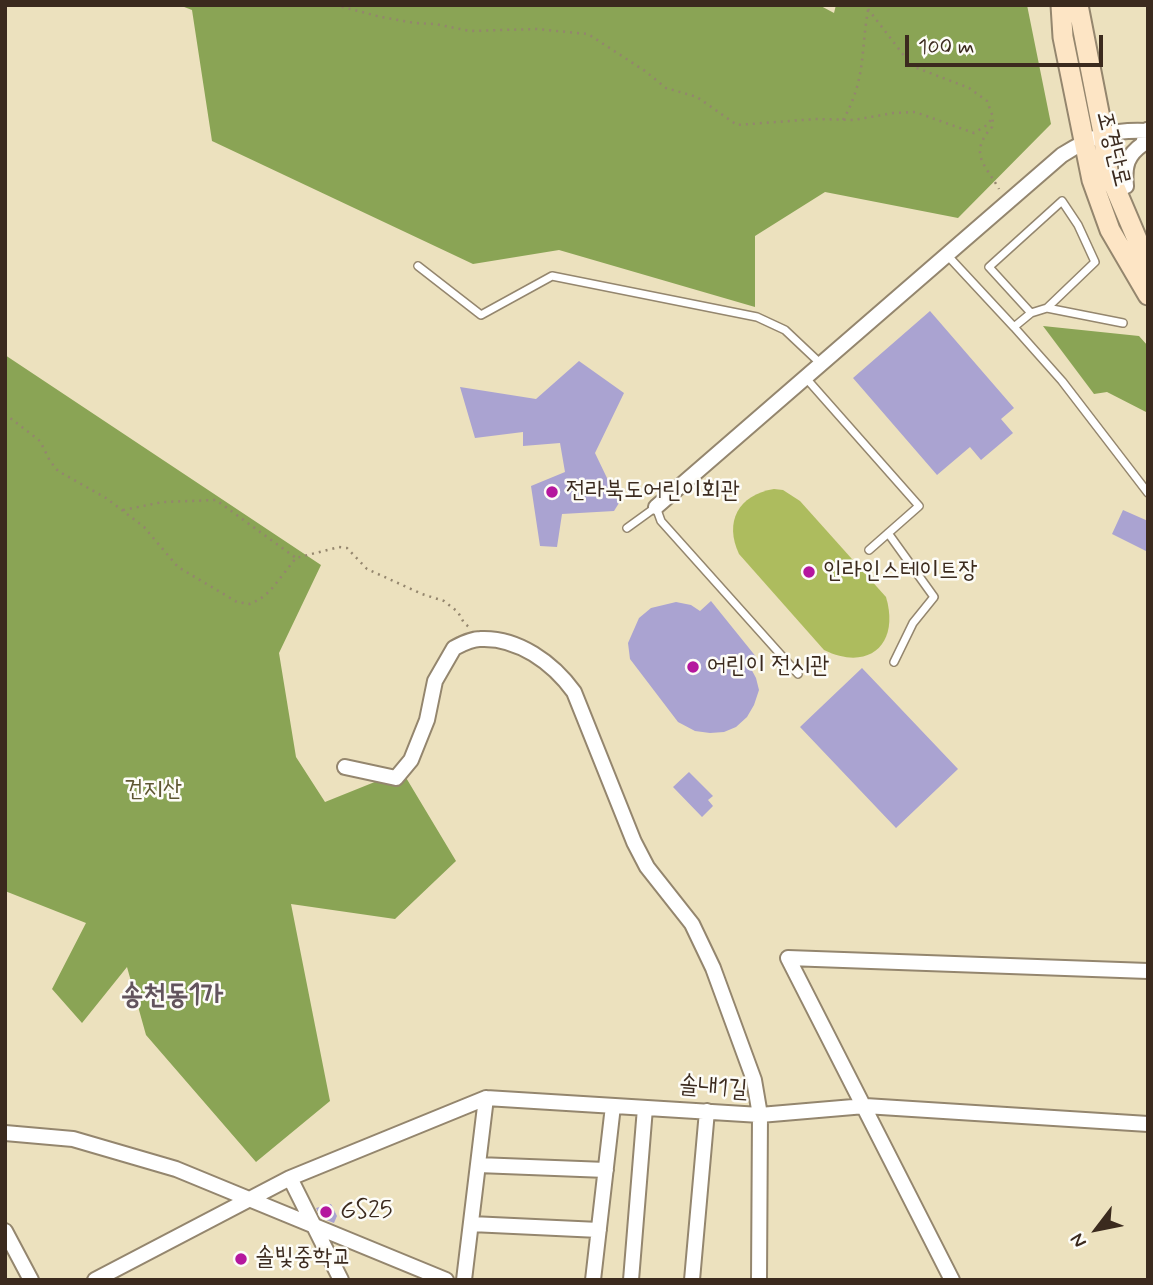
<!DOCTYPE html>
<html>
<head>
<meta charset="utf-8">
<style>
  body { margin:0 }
  #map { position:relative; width:1153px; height:1285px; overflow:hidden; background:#ece1be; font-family:Mynerve,sans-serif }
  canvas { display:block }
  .frame { position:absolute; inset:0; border:7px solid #3b2a1e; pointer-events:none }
  .north { position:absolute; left:1062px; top:1194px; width:70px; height:70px; -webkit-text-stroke:5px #fdfcf7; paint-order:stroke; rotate:238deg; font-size:19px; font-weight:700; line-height:28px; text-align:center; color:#3b2a1e }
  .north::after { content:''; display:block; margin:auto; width:24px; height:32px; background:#3b2a1e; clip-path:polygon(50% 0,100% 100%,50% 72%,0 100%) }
  .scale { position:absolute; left:905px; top:35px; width:198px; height:32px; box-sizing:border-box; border:4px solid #3b2a1e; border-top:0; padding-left:9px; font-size:21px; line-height:24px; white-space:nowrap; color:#3b2a1e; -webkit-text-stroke:5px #fdfcf7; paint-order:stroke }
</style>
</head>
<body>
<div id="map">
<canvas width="1153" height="1285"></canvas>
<div class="frame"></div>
<div class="north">N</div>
<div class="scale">100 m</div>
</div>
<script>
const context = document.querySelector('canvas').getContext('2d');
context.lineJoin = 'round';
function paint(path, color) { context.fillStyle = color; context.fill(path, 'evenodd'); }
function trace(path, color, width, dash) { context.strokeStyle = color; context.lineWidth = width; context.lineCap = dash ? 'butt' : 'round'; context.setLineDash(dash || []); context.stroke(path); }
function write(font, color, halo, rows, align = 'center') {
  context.font = font + ' Mynerve,"Poor Story",sans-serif'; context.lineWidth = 5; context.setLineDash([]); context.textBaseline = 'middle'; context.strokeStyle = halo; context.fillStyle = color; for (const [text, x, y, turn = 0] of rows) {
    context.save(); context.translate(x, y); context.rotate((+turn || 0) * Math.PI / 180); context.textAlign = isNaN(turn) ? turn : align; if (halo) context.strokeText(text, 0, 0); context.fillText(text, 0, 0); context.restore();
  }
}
paint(new Path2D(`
  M774 489 783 490 800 501 886 597C900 644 869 672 824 650L739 554C724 522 738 495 774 489Z`), '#adbc5e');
paint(new Path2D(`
  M179 5H819L834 13 836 5H1027L1051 124 958 218 825 192 755 236V307L559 250 473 264 212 141 192 10Z
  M1043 326 1139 336 1148 346V413L1107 392 1094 394Z
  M5 355 321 565 279 653 296 757 325 802 402 771 456 861 395 919 291 904 330 1101 256 1162 146 1035 127 967 82 1023 52 989 86 923 5 891Z`), '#8aa455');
paint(new Path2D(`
  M930 311 1014 408 1001 419 1013 433 981 460 970 447 937 475 853 378Z
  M579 361 624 393 595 453 619 503 614 511 562 514 557 547 540 546 531 486 565 472 560 443 523 446V432L475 438 460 387 536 399Z
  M1123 510 1148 521V552L1112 534Z
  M711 601 757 658 749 665 756 678 759 690 754 705 747 717 736 727 724 732 710 733 695 731 678 722 630 659 628 643 639 618 651 608 676 602 691 605 700 611Z
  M862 668 958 769 896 828 800 727Z
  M689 772 713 796 708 800 713 806 702 817 673 787Z
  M331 1204 337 1216 334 1223 321 1218 316 1208Z`), '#aaa3d1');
const lane = new Path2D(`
  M948 256 1014 327 1031 313 1047 308 1095 262 1078 225 1062 201 989 267 1031 313
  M418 266 481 315 552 276 757 317 785 330 821 364
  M1047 308 1123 323
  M1014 327 1062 381 1148 493
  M805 377 919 506 869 550
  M627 528 656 507 661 521 798 674
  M888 533 934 597 913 623 894 662`);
const street = new Path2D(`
  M1116 190 1126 186C1124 166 1127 155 1143 144L1147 130
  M656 507 1062 155C1092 136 1112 129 1148 131
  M345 767 396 778 411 760 427 720 435 681 454 648C462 644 471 639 480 639 518 637 553 663 574 692L634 842 647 867 692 924 713 968 754 1080 760 1115 759 1280
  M5 1133 73 1139 176 1169 446 1280
  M478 1165 606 1170
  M290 1178 341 1280
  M471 1224 599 1230
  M5 1231 31 1280
  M95 1280 290 1178 486 1098 760 1115 865 1106 1148 1124
  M464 1280 486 1098
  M593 1280 613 1106
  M631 1280 645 1108
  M692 1280 707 1111
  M952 1280 788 958 1148 971`);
const secondary = new Path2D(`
  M1061 5 1063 37 1092 180 1110 230 1148 295
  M1078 5 1103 133 1108 171 1148 265`);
trace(lane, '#94866e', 10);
trace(street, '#94866e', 18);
trace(secondary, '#94866e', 23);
trace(new Path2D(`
  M335 5 381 17 415 23 435 24 470 31 536 29 588 34 645 71 666 88 697 97 737 125 816 119 854 120 893 113 915 112 974 133 987 125 993 117
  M868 9 912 66 969 88 987 101 993 117 992 127C968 154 985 164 999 189
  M843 120C867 78 860 50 869 5
  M5 414 40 441 50 461 58 471 106 498 144 527 178 567 237 602 250 604 260 599 270 591 296 558 339 547 347 548 367 569 422 594 444 601 458 612 464 623 469 627
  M123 510 163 502 216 500 296 558`), '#94866e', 2.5, [2, 5]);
trace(lane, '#fff', 7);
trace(street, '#fff', 14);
trace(secondary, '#fde5c5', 19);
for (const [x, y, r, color] of [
  [552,492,7,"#b5179e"],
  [809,572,7,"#b5179e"],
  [693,667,7,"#b5179e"],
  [326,1212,7,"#b5179e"],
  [241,1259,7,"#b5179e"]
]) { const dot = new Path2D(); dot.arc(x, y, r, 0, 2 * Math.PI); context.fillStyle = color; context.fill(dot); trace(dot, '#fdfcf7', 2.5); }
write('24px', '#3b2a1e', '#fdfcf7', [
  ["조경단로",1112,149,76],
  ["솔내1길",713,1089,4]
]);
write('24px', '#3b2a1e', '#fdfcf7', [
  ["전라북도어린이회관",566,492],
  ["인라인스테이트장",823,572],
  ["어린이 전시관",707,667],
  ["GS25",340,1212],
  ["솔빛중학교",255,1259]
], 'left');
write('24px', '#5d5631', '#fdfcf7', [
  ["건지산",153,791]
]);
write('bold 28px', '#62545d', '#fdfcf7', [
  ["송천동1가",172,997]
]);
</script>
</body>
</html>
